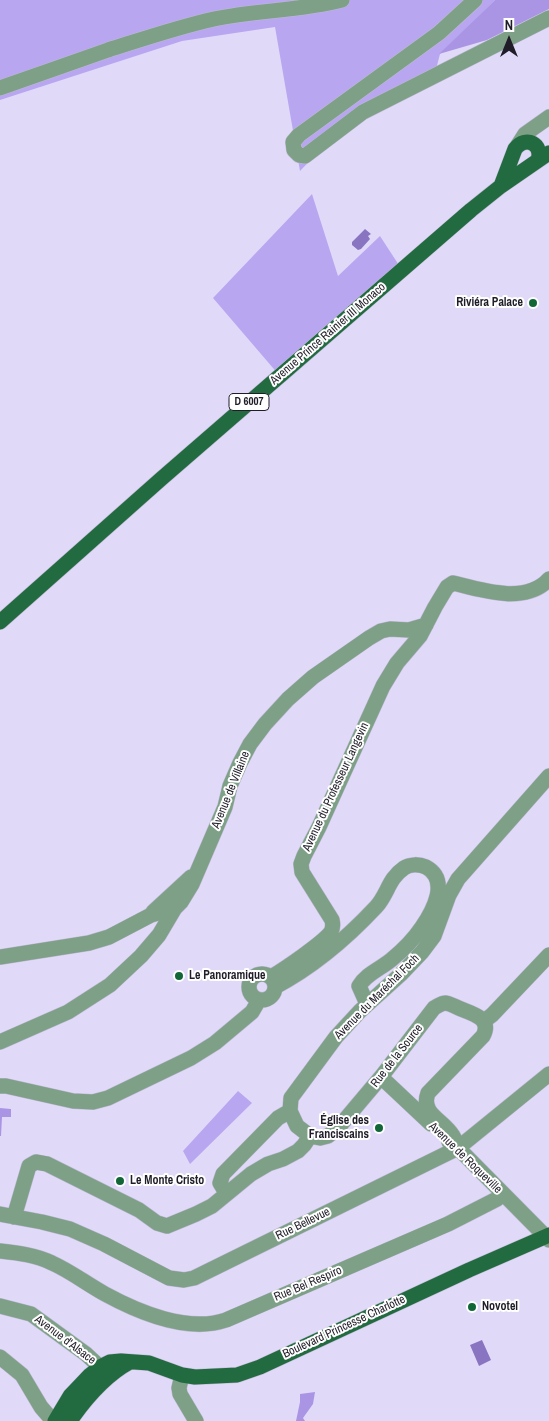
<!DOCTYPE html>
<html>
<head>
<meta charset="utf-8">
<style>
  body { margin:0 }
  #map { position:relative; width:549px; height:1421px; overflow:hidden; background:#e0daf8; font-family:"Archivo Narrow",sans-serif }
  canvas { display:block }
  .north { position:absolute; left:484px; top:15px; width:50px; height:50px; -webkit-text-stroke:4px #fff; paint-order:stroke; rotate:0deg; font-size:14px; font-weight:700; line-height:20px; text-align:center; color:#201d28 }
  .north::after { content:''; display:block; margin:auto; width:18px; height:22px; background:#201d28; clip-path:polygon(50% 0,100% 100%,50% 72%,0 100%) }
</style>
</head>
<body>
<div id="map">
<canvas width="549" height="1421"></canvas>
<div class="north">N</div>
</div>
<script>
const context = document.querySelector('canvas').getContext('2d');
context.lineJoin = 'round';
function paint(path, color) { context.fillStyle = color; context.fill(path, 'evenodd'); }
function trace(path, color, width, dash) { context.strokeStyle = color; context.lineWidth = width; context.lineCap = dash ? 'butt' : 'round'; context.setLineDash(dash || []); context.stroke(path); }
function write(font, color, halo, rows, align = 'center') {
  context.font = font + ' "Archivo Narrow",sans-serif'; context.lineWidth = 4; context.setLineDash([]); context.textBaseline = 'middle'; context.strokeStyle = halo; context.fillStyle = color; for (const [text, x, y, turn = 0] of rows) {
    context.save(); context.translate(x, y); context.rotate((+turn || 0) * Math.PI / 180); context.textAlign = isNaN(turn) ? turn : align; if (halo) context.strokeText(text, 0, 0); context.fillText(text, 0, 0); context.restore();
  }
}
paint(new Path2D(`
  M0 0H495L440 54 434 77 358 111 300 171 275 27 182 41 0 100Z
  M312 194 338 276 380 236 406 276 285 382 213 298Z
  M238 1091 252 1103 190 1164 183 1151Z`), '#b9a6f1');
paint(new Path2D(`
  M495 0H549V9L487 40 439 54Z
  M0 1108 11 1109V1117H2L1 1136H0Z
  M315 1392 313 1404 303 1418 305 1421H296L300 1402V1394Z`), '#aa95e5');
paint(new Path2D(`
  M365 229 371 234 368 236 370 239 361 249 358 250 352 245V242Z
  M482 1340 491 1360 479 1366 470 1345Z`), '#8974c2');
const minor = new Path2D(`
  M475 0 439 33 299 135 293 142 294 150 299 155 305 156 363 112 549 18
  M0 88C36 75 72 63 108 50 143 39 178 27 214 19 256 10 300 11 342 0
  M518 145 525 134 549 117
  M153 912 191 877
  M0 957 89 943 109 937 151 915 175 908 181 902 192 884 225 807 230 786 240 763 250 744 265 724 288 699 313 677 369 638 381 631 390 629 409 630 426 625
  M249 987a13 13 0 1 1 26 0a13 13 0 1 1-26 0Z
  M271 977C283 970 323 943 331 932 333 928 333 924 332 920L302 872 301 864 304 856 319 827 383 686 397 663 420 636 435 607 447 587 453 583C481 590 526 605 549 579
  M275 987C313 967 347 938 376 907 388 894 388 879 404 868 410 864 419 864 426 867 450 880 433 911 422 927 414 939 402 951 391 960 380 969 366 974 359 986L367 1004
  M484 1021 492 1015 549 955
  M0 1042 68 1012 110 985 141 956 159 935 175 908
  M381 1077 431 1124
  M0 1086H6L73 1101 93 1102 108 1098 191 1058 215 1043 252 1012 259 1000
  M449 1142 458 1148 549 1240
  M458 1148C456 1144 455 1139 453 1136 444 1120 420 1114 428 1093L483 1036C492 1019 474 1014 461 1009 456 1007 451 1004 446 1003 441 1003 438 1006 434 1008L381 1077 338 1128 328 1136 320 1138 310 1136 297 1126 290 1111 291 1098 336 1037 360 1011 401 974 422 952 434 936 449 895 458 879 549 776
  M226 1193 220 1183 223 1174 278 1118 290 1111
  M0 1214 42 1222 70 1229 104 1244 169 1278 184 1280 194 1278 458 1148 549 1074
  M14 1217 29 1166 36 1162 47 1164 139 1210 157 1223 167 1226 196 1214 212 1206 251 1174 268 1164 283 1159 298 1151 304 1145 310 1136
  M0 1251C18 1253 36 1255 52 1263 70 1271 87 1284 105 1294 138 1312 188 1333 226 1320L448 1224 497 1199 503 1194
  M0 1306 31 1314 86 1354 100 1367
  M0 1357 22 1375 41 1407 53 1421
  M182 1375 179 1388 180 1394 196 1421`);
const major = new Path2D(`
  M501 186 515 149C526 135 543 144 538 160
  M0 622 161 479 471 210 501 186 549 153
  M55 1421 70 1396 90 1375 100 1367 110 1362 121 1361 149 1363 182 1375 195 1377 237 1375 260 1367 469 1270 549 1235
  M70 1421C86 1398 106 1375 130 1362`);
trace(minor, '#bdb8d3', 16);
trace(major, '#bdb8d3', 16);
trace(minor, '#7da087', 15);
trace(major, '#226a3f', 15);
for (const [x, y, r, color] of [
  [533,303,5,"#116638"],
  [179,976,5,"#116638"],
  [379,1128,5,"#116638"],
  [120,1181,5,"#116638"],
  [472,1307,5,"#116638"]
]) { const dot = new Path2D(); dot.arc(x, y, r, 0, 2 * Math.PI); context.fillStyle = color; context.fill(dot); trace(dot, '#fff', 2); }
for (const [x, y, w] of [
  [249,402,40]
]) { const box = new Path2D(); box.roundRect(x - w / 2, y - 8.5, w, 17, 4); context.fillStyle = '#fff'; context.fill(box); trace(box, '#201d28', 1); }
write('bold 11px', '#201d28', null, [
  ["D 6007",249,402]
]);
write('bold 12px', '#201d28', '#fff', [
  ["Riviéra Palace",523,303,"right"],
  ["Le Panoramique",189,976],
  ["Église des",369,1121,"right"],
  ["Franciscains",369,1135,"right"],
  ["Le Monte Cristo",130,1181],
  ["Novotel",482,1307]
], 'left');
write('12px', '#201d28', '#fff', [
  ["Avenue Prince Rainier III Monaco",328,334,-41],
  ["Avenue du Professeur Langevin",336,787,-65],
  ["Avenue de Villaine",231,790,-68],
  ["Avenue du Maréchal Foch",377,997,-45],
  ["Rue de la Source",397,1056,-52],
  ["Avenue de Roqueville",465,1158,44],
  ["Rue Bellevue",303,1224,-26],
  ["Rue Bel Respiro",308,1284,-23],
  ["Boulevard Princesse Charlotte",344,1327,-25],
  ["Avenue d'Alsace",65,1340,37]
]);
</script>
</body>
</html>
